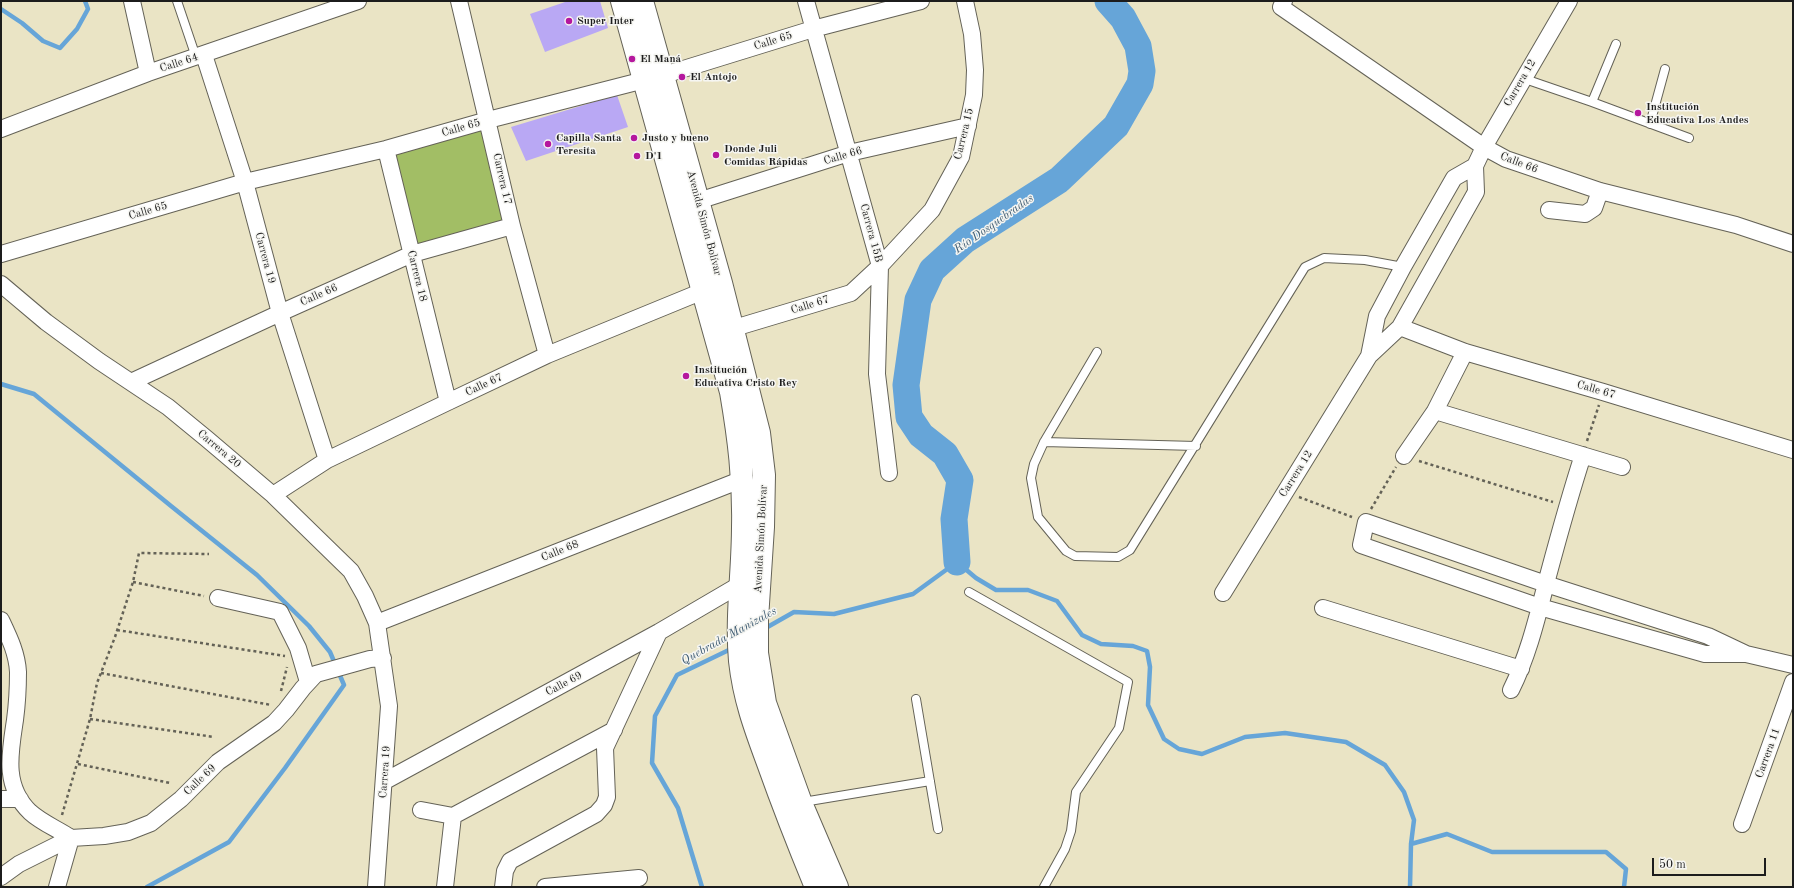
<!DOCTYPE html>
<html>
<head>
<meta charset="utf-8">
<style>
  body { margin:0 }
  #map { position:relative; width:1794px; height:888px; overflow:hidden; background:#eae4c5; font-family:"Old Standard TT",serif }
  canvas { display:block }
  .frame { position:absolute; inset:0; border:2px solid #1c1c1c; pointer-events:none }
  .scale { position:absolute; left:1652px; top:858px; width:114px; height:18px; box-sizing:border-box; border:2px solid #1c1c1c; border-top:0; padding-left:5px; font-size:12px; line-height:14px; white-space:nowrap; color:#1c1c1c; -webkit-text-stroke:3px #f6f6f2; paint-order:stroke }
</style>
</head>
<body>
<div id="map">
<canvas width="1794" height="888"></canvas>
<div class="frame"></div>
<div class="scale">50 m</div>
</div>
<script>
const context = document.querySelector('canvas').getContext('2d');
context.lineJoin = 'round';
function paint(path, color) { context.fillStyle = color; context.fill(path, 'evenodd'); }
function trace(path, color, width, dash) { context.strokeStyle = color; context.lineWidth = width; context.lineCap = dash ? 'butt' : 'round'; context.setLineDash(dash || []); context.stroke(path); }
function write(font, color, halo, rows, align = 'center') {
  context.font = font + ' "Old Standard TT",serif'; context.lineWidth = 3; context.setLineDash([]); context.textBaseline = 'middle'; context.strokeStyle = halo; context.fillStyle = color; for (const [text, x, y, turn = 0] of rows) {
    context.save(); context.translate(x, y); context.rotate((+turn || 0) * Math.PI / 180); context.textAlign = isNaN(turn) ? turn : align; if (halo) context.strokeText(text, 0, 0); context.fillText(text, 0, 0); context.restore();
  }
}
paint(new Path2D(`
  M488 120 512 226 412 254 386 149Z`), '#a2be65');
trace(new Path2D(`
  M1 9 22 23 43 41 60 48 77 29 88 9 85 1
  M1 384 34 394 171 506 257 575 309 626 330 652 344 685 285 768 229 842 147 887
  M764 629 794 612 834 614 913 594 957 562 976 578 996 590H1028L1057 601 1082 635 1101 644 1133 646 1147 651 1150 667 1148 705 1164 739 1179 749 1202 754 1245 737 1285 733 1346 742 1385 765 1404 792 1414 820 1411 844 1410 887
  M1411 844 1447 834 1492 852H1606L1626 869 1624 887
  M702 887 678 808 652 763 655 716 677 675 733 648`), '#66a5d8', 4.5);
trace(new Path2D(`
  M957 562 954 519 960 480 945 454 921 435 909 417 906 385 918 300 932 270 965 240 1059 180 1116 126 1140 84 1142 71 1138 46 1123 18 1108 1`), '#66a5d8', 27);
paint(new Path2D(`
  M568 1H600L608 28 545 52 530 14Z
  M617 95 628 127 526 161 511 127Z`), '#b9a8f4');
const service = new Path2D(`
  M177 1 196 57
  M1522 78 1592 102 1689 138
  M1592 102 1616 44
  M1650 124 1665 69
  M1097 352 1044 442 1034 464 1031 478 1038 517 1066 551 1075 556 1118 557 1130 550 1305 267 1324 258 1365 260 1403 267
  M1044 442 1196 446
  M969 592 1128 682 1119 728 1076 792 1071 831 1065 849 1044 887
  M916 699 938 829
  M803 802 930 781`);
const minor = new Path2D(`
  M132 1 148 73
  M459 1 512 226 547 355
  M806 1 880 266 877 374 889 473
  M1284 1 1281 7 1484 147 1506 159 1600 191 1736 225 1793 244
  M204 55 245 182 280 313 327 460
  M1 129 148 73 358 1
  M386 149 448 402
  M698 201 849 153 968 126
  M1549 210 1585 214 1594 208 1600 191
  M1 254 245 182 386 149 488 120 664 75 813 29 921 1
  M1 284 46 322 99 361 168 407 207 439 273 495 351 571 365 596 377 623 389 706 376 887
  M1400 327 1465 352 1603 392 1793 450
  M731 329 851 293 880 266 932 210 961 157 974 95 975 70 972 34 965 1
  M1369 356 1377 316 1403 267 1454 178 1475 166
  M131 382 280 313 412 254 512 226
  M1435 411 1622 467
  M1404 456 1435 411 1465 352
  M273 495 327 460 448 402 547 355 703 291
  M1223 593 1369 356 1400 327 1476 192 1475 166 1484 147 1569 1
  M218 598 280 612 298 648 308 682
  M1323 608 1521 669
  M1 620C9 637 17 653 18 672 18 688 17 705 15 720 10 753 3 786 30 812 42 823 58 829 71 838
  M377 623 743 479
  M1746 654H1705L1540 607 1361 545 1366 522 1546 584 1708 636 1746 654 1793 665
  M1511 690C1529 654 1538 614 1548 576 1559 535 1570 495 1583 455
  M385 781 659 632 741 584
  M1 799H20
  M421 810 453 816 614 730
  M1742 824 1793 682
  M1 877 19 864 71 838 104 836 128 832 151 823 181 799 218 762 274 723 286 710 303 688 316 674 370 659 383 658
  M57 887 71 838
  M445 887 453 816
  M503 887 505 871 510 861 596 814 604 805 607 797 605 748 659 632
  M545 887 639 878`);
const primary = new Path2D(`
  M622 1 731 392C739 439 744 479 743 527 743 571 736 616 740 661 744 698 755 728 768 763 783 805 799 846 816 887
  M642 1 721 283 759 433 764 475 763 527 757 619V653L765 703 801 803 837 887`);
trace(service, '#646257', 10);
trace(minor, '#646257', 18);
trace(primary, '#646257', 24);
trace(new Path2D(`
  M1587 441 1599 405
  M1419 461 1553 502
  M1299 497 1352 517
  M1371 509 1396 467
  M133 582 204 596
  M117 630 285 656
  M101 673 271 705
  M281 691 287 667
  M90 719 214 737
  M78 764 170 783
  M62 815 90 719 97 683 115 637 133 582 139 553 209 554`), '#646257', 2.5, [3, 3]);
trace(service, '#fff', 8);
trace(minor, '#fff', 16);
trace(primary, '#fff', 22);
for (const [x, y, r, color] of [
  [569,21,4,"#b5179e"],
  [632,59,4,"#b5179e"],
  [682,77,4,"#b5179e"],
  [1638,113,4,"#b5179e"],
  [634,138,4,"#b5179e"],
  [548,144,4,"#b5179e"],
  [716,155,4,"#b5179e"],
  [637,156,4,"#b5179e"],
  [686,376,4,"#b5179e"]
]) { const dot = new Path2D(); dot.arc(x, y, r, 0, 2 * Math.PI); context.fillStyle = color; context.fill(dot); trace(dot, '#f6f6f2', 1.5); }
write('bold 11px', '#1c1c1c', '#f6f6f2', [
  ["Super Inter",577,21],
  ["El Maná",640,59],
  ["El Antojo",690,77],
  ["Institución",1646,107],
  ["Educativa Los Andes",1646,120],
  ["Capilla Santa",556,138],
  ["Teresita",556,151],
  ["Justo y bueno",642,138],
  ["Donde Juli",724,149],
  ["Comidas Rápidas",724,162],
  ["D'1",645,156],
  ["Institución",694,370],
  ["Educativa Cristo Rey",694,383]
], 'left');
write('11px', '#1c1c1c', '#f6f6f2', [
  ["Calle 65",773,41,-17],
  ["Calle 64",179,63,-18],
  ["Carrera 12",1520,83,-60],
  ["Calle 65",461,128,-16],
  ["Carrera 15",964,134,-76],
  ["Calle 66",843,156,-16],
  ["Calle 66",1519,163,21],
  ["Carrera 17",502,179,77],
  ["Calle 65",148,211,-16],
  ["Avenida Simón Bolívar",704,223,75],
  ["Carrera 15B",871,233,75],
  ["Carrera 19",265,258,75],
  ["Carrera 18",417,276,76],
  ["Calle 66",319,295,-24],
  ["Calle 67",810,305,-17],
  ["Calle 67",484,385,-25],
  ["Calle 67",1596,390,16],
  ["Carrera 20",219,449,40],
  ["Carrera 12",1296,474,-58],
  ["Avenida Simón Bolívar",761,539,-87],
  ["Calle 68",560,551,-22],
  ["Calle 69",564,684,-28],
  ["Carrera 11",1768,753,-70],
  ["Carrera 19",385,772,-86],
  ["Calle 69",200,780,-44]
]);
write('italic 12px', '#3d5a71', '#f6f6f2', [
  ["Río Dosquebradas",994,224,-35],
  ["Quebrada Manizales",729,636,-29]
]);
</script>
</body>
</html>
